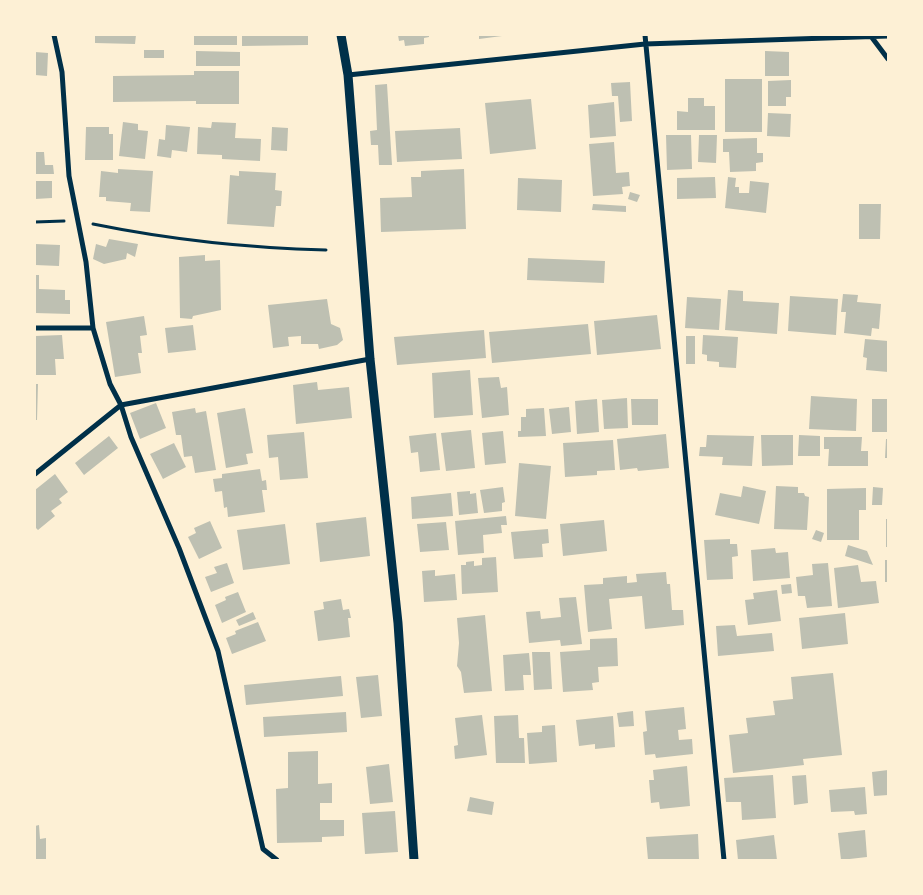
<!DOCTYPE html>
<html>
<head>
<meta charset="utf-8">
<style>
  body { margin:0 }
  #map { position:relative; width:923px; height:895px; overflow:hidden; background:#fdf0d5; font-family:Quicksand,sans-serif }
  canvas { display:block }
  .frame { position:absolute; inset:0; border:36px solid #fdf0d5; pointer-events:none }
</style>
</head>
<body>
<div id="map">
<canvas width="923" height="895"></canvas>
<div class="frame"></div>
</div>
<script>
const context = document.querySelector('canvas').getContext('2d');
context.lineJoin = 'round';
function paint(path, color) { context.fillStyle = color; context.fill(path, 'evenodd'); }
function trace(path, color, width, dash) { context.strokeStyle = color; context.lineWidth = width; context.lineCap = dash ? 'butt' : 'round'; context.setLineDash(dash || []); context.stroke(path); }
paint(new Path2D(`
  M95 35H136L135 44 95 43Z
  M194 35H237V45H194Z
  M242 35H308V45L242 46Z
  M398 35H429V37L424 38V44L405 46 404 40 399 41Z
  M479 35H501L502 36 479 39Z
  M144 50H164V58H144Z
  M196 51 240 52V66H196Z
  M765 51 789 52V76H765Z
  M35 52 48 53 47 76 35 75Z
  M194 71H239V104H196V101L113 102V76L194 75Z
  M725 79H762V132H725Z
  M791 80V97H786V106H768V81Z
  M630 82 632 121 620 122 618 96H612L611 83Z
  M387 84 392 165H379L378 145H371L370 131 377 130 375 85Z
  M688 98H704V106H715V130H677V111L688 112Z
  M531 99 536 149 490 154 485 103Z
  M614 102 616 136 590 138 588 105Z
  M768 113 791 114 790 137 767 136Z
  M123 122 138 124V130L148 131 145 159 119 156Z
  M212 122 236 123 235 138 261 139 260 161 222 159V155L197 154 198 127 211 128Z
  M166 125 190 127 187 152 172 150 171 158 157 156 159 139 165 140Z
  M86 127H109V134H113V160H85Z
  M272 127 288 128 287 151 271 150Z
  M460 128 462 159 397 162 395 131Z
  M666 135H691L692 169 667 170Z
  M699 135H717L716 163 698 162Z
  M757 138V153H763V162L756 163V171L730 172 729 152H723V139Z
  M614 142 616 173 629 172 630 186 622 187 623 194 593 196 589 144Z
  M35 152H44L45 165H53L54 174H35Z
  M118 169 153 171 150 212 130 211 131 203 106 201V197H99L101 171 118 173Z
  M464 169 466 229 381 232 380 198 412 197 411 177H421V171Z
  M239 171 276 173 275 190 282 191 281 206H276L274 227 227 224 230 175 239 176Z
  M715 177 716 198 677 199V178Z
  M728 177 736 178 735 187H739V193H749L750 181 769 183 766 213 725 208Z
  M518 178 562 180 561 212 517 210Z
  M35 181H52V198L35 199Z
  M630 192 640 195 637 202 628 199Z
  M593 204 626 206V212L592 210Z
  M859 204H881L880 239H859Z
  M109 239 138 244 135 257 127 253 126 259 104 264 93 259 96 244 106 247Z
  M35 244 60 245 59 266 35 265Z
  M205 255V261L220 260 221 310 193 316 192 319 180 318 179 257Z
  M528 258 605 261 604 283 527 280Z
  M35 275H39V289L65 290V300H70V314L35 313Z
  M728 290 743 291V301L779 303 777 334 725 330Z
  M843 294 858 295 857 302 881 304 879 329 872 328 871 336 844 333 846 312H841Z
  M790 296 838 299 836 335 788 331Z
  M687 297 721 299 719 330 685 328Z
  M327 299 331 324 340 328 343 340 337 345 319 349 318 344H301V336L288 337 289 346 273 348 268 305Z
  M657 315 661 349 597 355 594 321Z
  M144 316 147 335 140 336 142 353H138L141 373 115 377 106 322Z
  M588 324 591 354 492 363 489 332Z
  M193 325 196 350 168 353 165 328Z
  M484 330 486 358 397 365 394 337Z
  M62 335 64 359H55L56 375H35V336Z
  M703 335 738 337 736 368 719 367V362L707 361V355L702 354Z
  M686 336H695V364H686Z
  M865 339 888 341V372L866 370 867 358 863 357Z
  M470 370 473 415 434 418 432 373Z
  M499 377 501 388 507 387 509 415 482 418 478 378Z
  M317 382 318 390 349 387 352 418 296 424 293 385Z
  M35 384H38L37 420H35Z
  M811 396 857 399 856 431 809 429Z
  M627 398 628 428 604 429 602 400Z
  M597 399 599 432 577 434 575 401Z
  M631 399H658V425H632Z
  M872 399H888V432H872Z
  M156 403 166 428 140 439 130 413Z
  M569 407 571 432 552 434 549 409Z
  M195 408 196 413 206 411 216 470 195 473 192 456 184 457 181 435H176L172 412Z
  M245 408 253 453 246 454 248 464 226 468 217 413Z
  M544 408 546 436 518 437V431H521V417H526V409Z
  M471 430 475 468 446 471 441 433Z
  M503 431 506 463 485 465 482 433Z
  M304 432 308 478 280 480 278 457 269 458 267 435Z
  M436 433 440 470 420 472 418 452 411 453 409 436Z
  M666 434 669 468 638 471 637 468 620 470 617 439Z
  M707 435 754 436 752 466 722 465 723 457 699 456 700 447H706Z
  M761 435H793V465L762 466Z
  M799 435 820 436V456H798Z
  M109 436 118 448 84 475 75 463Z
  M824 437H862L861 451H868V466H828L829 449H824Z
  M886 439H888V458H885Z
  M613 440 615 470 597 471V475L565 477 563 443Z
  M174 443 186 467 163 479 150 454Z
  M519 463 551 466 546 519 515 516Z
  M260 469 262 481 266 480 267 490H262L265 512 228 517 227 507 224 508 222 491 215 492 213 479 222 478V474Z
  M55 474 68 492 59 499 62 503 51 511 55 516 38 530 35 527V490Z
  M743 486 766 491 759 524 715 515 720 493 741 497Z
  M776 486 798 487V493H804L805 496 809 497 807 530 774 529Z
  M503 487 505 502 502 503V511L484 513 480 490Z
  M873 487 883 488 882 505H872Z
  M866 488V510H859V540H827V489Z
  M470 491V494L476 493 478 513 459 515 457 492Z
  M451 493 453 516 412 519 411 497Z
  M506 516 507 525H501L502 533 483 535 484 553 458 555 455 521Z
  M366 517 370 556 320 562 316 523Z
  M886 519H888V547H886Z
  M604 520 607 551 563 556 560 524Z
  M210 521 222 548 199 559 188 537 196 533 194 528Z
  M446 522 449 550 420 552 417 524Z
  M285 524 290 564 243 570 237 530Z
  M548 529 549 543 542 544 543 557 514 559 511 532Z
  M816 530 824 533 821 542 812 539Z
  M730 539V544H737L738 556 732 557 733 579 707 580 704 540Z
  M848 545 867 551 873 565 845 556Z
  M775 548 776 553 788 552 790 578 753 581 751 550Z
  M496 557 498 592 462 594 461 565H466V562L474 561V566L482 565V558Z
  M885 560H888V582H885Z
  M227 563 234 583 211 592 205 577 217 573 214 567Z
  M828 563 832 606 807 608 805 596H798L796 577 813 575 812 564Z
  M858 565 861 582 876 581 879 603 838 608 834 568Z
  M435 570V576L455 574 457 600 424 602 422 571Z
  M666 572 667 584H670L672 610H683L684 625 645 629 642 596 609 599 612 629 588 632 584 585 603 584V578L627 576V583L637 582 636 574Z
  M791 584 792 593 782 594 781 585Z
  M777 590 781 621 748 625 745 600 754 599 753 593Z
  M238 592 246 612 222 623 215 605 226 600 225 597Z
  M576 597 582 644 561 646 560 640 529 643 526 612 540 611 541 619 561 617 559 598Z
  M341 599 343 610 349 609 351 618H348L350 637 318 641 314 611 324 609 323 602Z
  M253 612 256 619 239 626 236 620Z
  M845 613 848 644 802 649 799 618Z
  M485 615 492 691 464 693 461 672 457 666 459 643 457 618Z
  M258 622 266 641 232 654 226 638 236 634 235 631Z
  M735 625 737 636 772 633 774 651 718 656 716 626Z
  M617 638 618 666 598 667 599 682 592 683 593 690 563 692 560 652 590 650V639Z
  M532 652H550L552 689 534 690Z
  M529 653 531 675H523L524 690 505 691 503 655Z
  M833 673 842 755 803 759 804 765 733 773 729 735 748 733 746 718 775 715 773 701 793 699 791 677Z
  M378 675 382 716 361 718 356 677Z
  M341 676 343 696 246 705 244 685Z
  M684 707 686 729 678 730 679 740 692 739 693 754 656 758 655 754 645 755 643 732 647 731 645 711Z
  M633 711 634 726 619 727 617 713Z
  M346 712 347 732 264 737 263 717Z
  M482 715 487 755 455 759 454 746 458 745 455 718Z
  M518 715 519 738H524L525 763H496L494 716Z
  M613 716 615 747 595 749V744L579 746 576 720Z
  M555 725 557 762 529 764 527 733 542 732V726Z
  M318 751V784L332 783V803H320V820H344V836L322 837V842L277 843 276 789 288 788V752Z
  M389 764 393 802 370 804 366 767Z
  M687 766 690 806 660 809 659 802 651 803 649 780H654L653 770Z
  M888 770V795L874 796 872 772Z
  M773 775 776 818 742 820 741 802H726L724 778Z
  M806 775 808 803 794 805 792 776Z
  M865 787 867 814 855 815 854 811 831 812 829 790Z
  M470 797 494 802 492 815 467 811Z
  M395 811 398 852 365 854 362 813Z
  M39 825 40 839 46 838V860H35V826Z
  M865 830 867 857 841 860 838 833Z
  M698 834 699 860H648L646 837Z
  M774 835 777 860H738L736 840Z`), '#bec0b2');
trace(new Path2D(`
  M35 222 64 221
  M93 224C172 240 245 248 326 250`), '#003049', 3);
trace(new Path2D(`
  M54 35 62 72 69 176 86 262 93 328 110 384 121 405 131 437 179 548 218 651 263 849 277 860
  M645 35 724 860
  M870 35 888 59
  M348 75 645 44 888 36
  M35 328H93
  M35 474 121 405 370 359`), '#003049', 5);
trace(new Path2D(`
  M341 35 348 75 370 359 398 623 414 860`), '#003049', 9);
</script>
</body>
</html>
